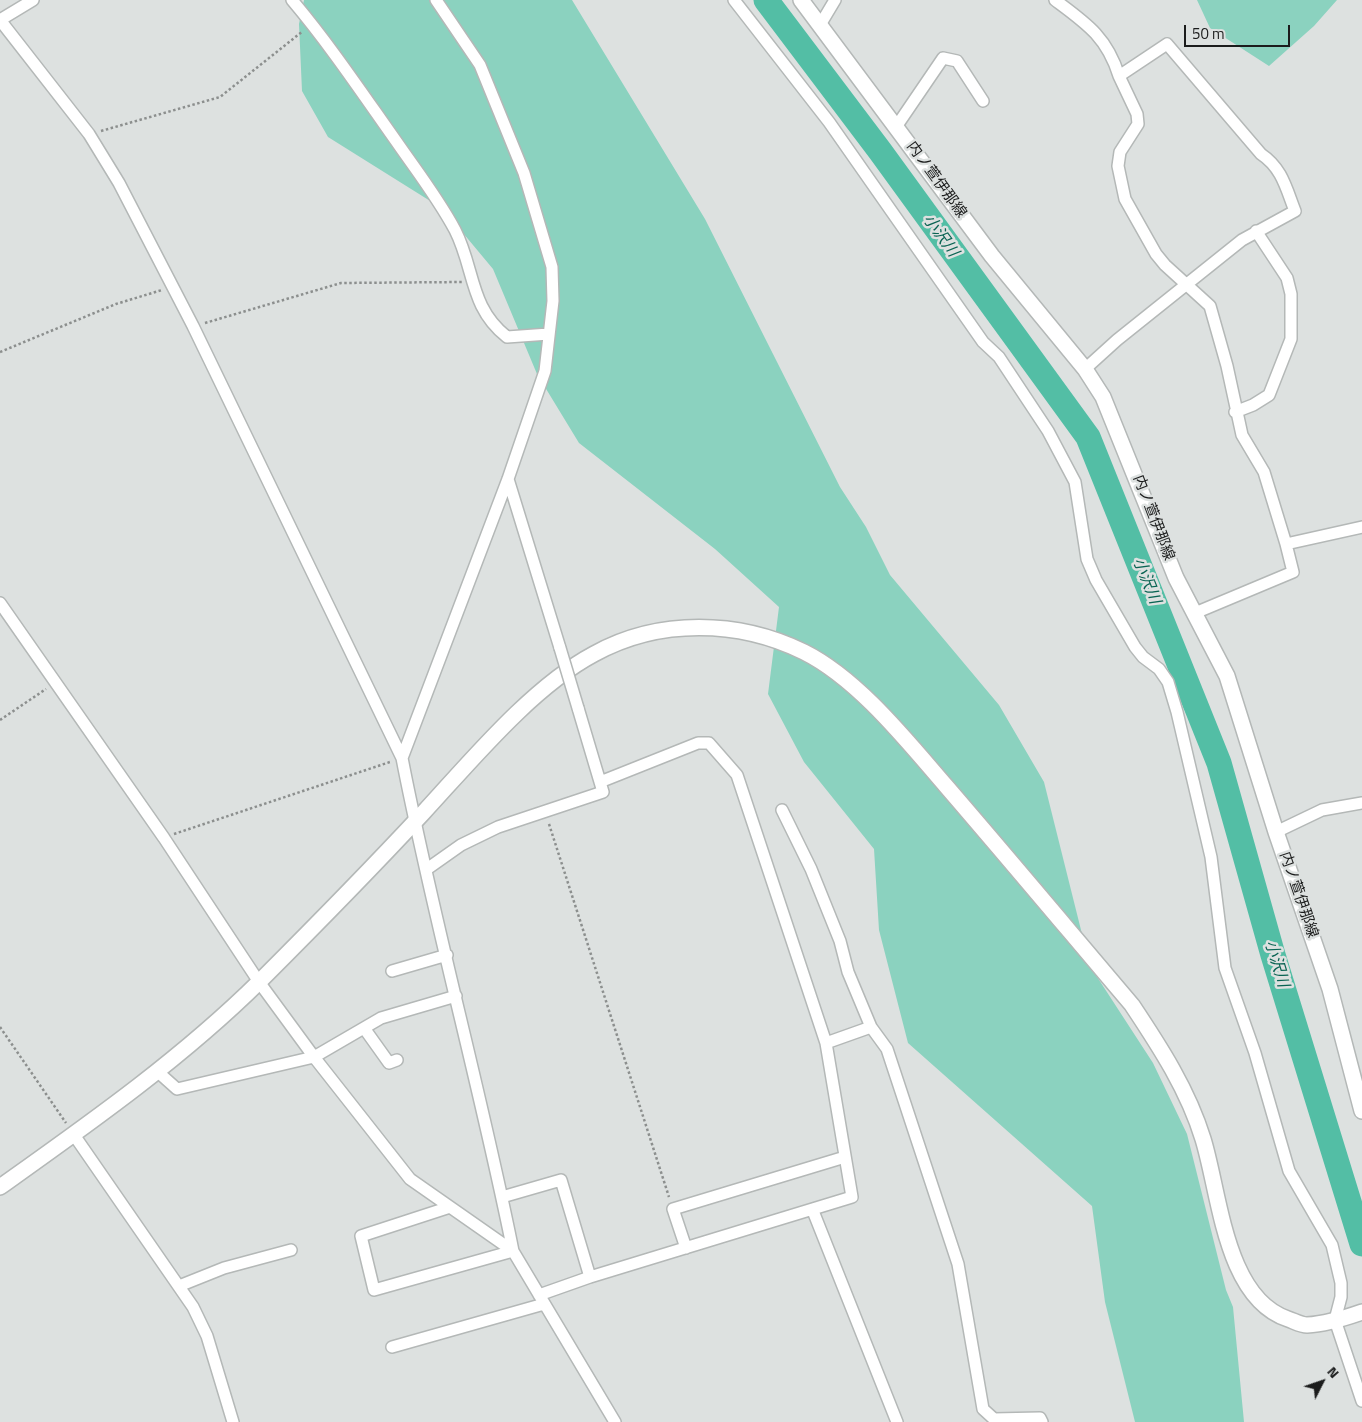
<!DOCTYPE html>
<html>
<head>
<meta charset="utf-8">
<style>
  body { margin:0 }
  #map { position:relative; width:1362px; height:1422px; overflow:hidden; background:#dde1e0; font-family:"Titillium Web",sans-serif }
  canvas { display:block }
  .north { position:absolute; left:1297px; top:1357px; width:50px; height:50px; -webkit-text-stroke:4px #dde1e0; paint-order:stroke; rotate:49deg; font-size:14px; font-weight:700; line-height:20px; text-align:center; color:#1b1c1c }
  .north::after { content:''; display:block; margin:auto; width:18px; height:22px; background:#1b1c1c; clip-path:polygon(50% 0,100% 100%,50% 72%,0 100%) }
  .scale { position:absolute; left:1184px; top:25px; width:106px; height:22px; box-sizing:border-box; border:2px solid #1b1c1c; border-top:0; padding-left:6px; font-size:15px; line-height:18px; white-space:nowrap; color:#1b1c1c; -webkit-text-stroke:4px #dde1e0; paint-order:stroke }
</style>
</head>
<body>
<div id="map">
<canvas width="1362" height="1422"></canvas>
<div class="north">N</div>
<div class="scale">50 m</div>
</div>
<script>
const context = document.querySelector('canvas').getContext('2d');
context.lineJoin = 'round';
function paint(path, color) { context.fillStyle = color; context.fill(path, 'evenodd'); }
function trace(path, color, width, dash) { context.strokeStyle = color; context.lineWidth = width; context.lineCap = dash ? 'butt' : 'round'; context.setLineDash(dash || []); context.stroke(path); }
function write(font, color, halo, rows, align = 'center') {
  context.font = font + ' "Titillium Web","Noto Sans JP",sans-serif'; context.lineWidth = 5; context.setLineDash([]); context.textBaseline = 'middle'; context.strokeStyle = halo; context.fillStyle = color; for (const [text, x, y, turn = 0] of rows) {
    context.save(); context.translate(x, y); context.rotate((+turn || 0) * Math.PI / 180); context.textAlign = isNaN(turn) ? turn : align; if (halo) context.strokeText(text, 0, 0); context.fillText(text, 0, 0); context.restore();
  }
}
paint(new Path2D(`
  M304 0H572L705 219 840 487 866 527 890 575 999 705 1044 782 1090 966 1153 1063 1187 1134 1226 1290 1233 1307 1244 1422H1135L1105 1302 1092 1206 908 1043 879 930 874 849 804 762 768 694 779 607 715 549 579 443 537 374 493 269 443 209 328 137 302 91 299 24Z
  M1197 0H1337L1314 26 1269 66 1210 28Z`), '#8bd2bf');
trace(new Path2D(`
  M766 0 880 151 1088 437 1219 763 1273 955 1362 1244`), '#53bea5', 25);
const street = new Path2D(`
  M292 0C330 45 362 93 396 141 416 170 438 198 455 230 475 269 469 307 507 337L549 334
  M734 0 829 122 983 342 999 357 1048 431 1075 482 1087 559 1096 580 1135 647 1143 657 1159 669 1168 682 1177 712 1211 857 1225 968 1255 1053 1289 1171 1332 1245 1341 1283V1297L1335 1320 1362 1401
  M1055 0C1086 23 1107 37 1119 76L1167 44 1261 154C1282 168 1286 188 1295 211L1242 240 1117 340 1085 369
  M0 20 89 134 119 183 193 326 402 758C434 923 480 1086 513 1251
  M0 20 33 0
  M820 25 835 0
  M1119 76 1137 114 1138 124 1120 152 1118 166 1125 199 1156 254 1165 265 1210 306 1227 366 1242 435 1264 472 1286 544 1362 527
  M896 127 943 58 957 61 983 101
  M1235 412 1253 405 1269 395 1291 339V294L1287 278 1256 231
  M508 479 560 648
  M0 603 164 838 259 982 314 1057 410 1179 513 1251 615 1422
  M1195 613 1293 572 1286 544
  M402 758 508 479 545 371 553 301 552 267 524 173 480 65 436 0
  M782 810 811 869 840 941 848 972 871 1027
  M1276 832 1322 810 1362 803
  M427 869 461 845 498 827 603 792 578 708
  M392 971 447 955
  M364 1028 389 1063 397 1060
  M826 1043 871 1027 887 1049 958 1264 983 1409 994 1419 1040 1418 1042 1422
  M158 1072 177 1089 314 1057 381 1018 456 996
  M74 1135 193 1307 207 1336 233 1422
  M502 1197 561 1180 590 1277
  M450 1207 361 1236 374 1290 513 1251
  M813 1211 897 1422
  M686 1248 673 1209 845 1157
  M179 1286 224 1268 291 1250
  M539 1295 590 1277 852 1197 826 1043 737 775 709 743H698L600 782
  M392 1347 544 1304`);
const secondary = new Path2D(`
  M801 0 992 256 1085 369 1103 397 1176 578 1227 676 1276 832 1330 989 1362 1111
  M0 1187C90 1123 181 1059 260 981 315 926 370 870 423 813 471 761 532 687 594 654 659 618 739 620 804 652 858 679 907 741 946 786 1009 859 1070 932 1132 1005 1160 1047 1188 1090 1203 1139 1220 1194 1225 1298 1288 1319 1294 1321 1301 1325 1307 1325 1325 1324 1345 1318 1362 1312`);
trace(street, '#b4b8b7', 14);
trace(secondary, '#b4b8b7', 18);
trace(new Path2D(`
  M101 131 220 97 303 31
  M205 323 341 283 462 282
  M0 352 116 304 162 290
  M0 720 46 689
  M549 824 669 1197
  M174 834 390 762
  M0 1027 66 1123`), '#8c8f8e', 2.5, [2.5, 2.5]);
trace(street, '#fff', 11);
trace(secondary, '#fff', 15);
const streetBridge = new Path2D(`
  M560 648 578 708`);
trace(streetBridge, '#b4b8b7', 14, []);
trace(streetBridge, '#fff', 11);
write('15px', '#1b1c1c', '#dde1e0', [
  ["内ノ萱伊那線",936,180,54],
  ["内ノ萱伊那線",1153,518,69],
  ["内ノ萱伊那線",1298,895,71]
]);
write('italic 16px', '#0a6453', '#dde1e0', [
  ["小沢川",940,236,54],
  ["小沢川",1146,581,68],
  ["小沢川",1276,964,73]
]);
</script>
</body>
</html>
